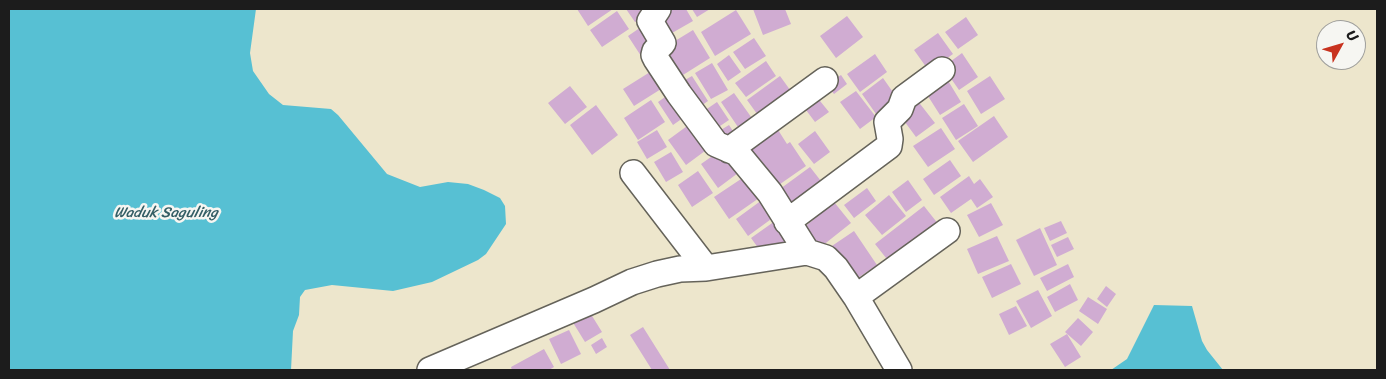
<!DOCTYPE html>
<html>
<head>
<meta charset="utf-8">
<style>
  body { margin:0 }
  #map { position:relative; width:1386px; height:379px; overflow:hidden; background:#ede6cc; font-family:Sriracha,sans-serif }
  canvas { display:block }
  .frame { position:absolute; inset:0; border:10px solid #1c1c1c; pointer-events:none }
  .north { position:absolute; left:1316px; top:20px; width:50px; height:50px; box-sizing:border-box; background:#f6f6f2; border:1px solid #9f9f9c; border-radius:50%; rotate:51deg; font-size:14px; font-weight:700; line-height:20px; text-align:center; color:#1c1c1c }
  .north::after { content:''; display:block; margin:auto; width:18px; height:22px; background:#c8321e; clip-path:polygon(50% 0,100% 100%,50% 72%,0 100%) }
</style>
</head>
<body>
<div id="map">
<canvas width="1386" height="379"></canvas>
<div class="frame"></div>
<div class="north">U</div>
</div>
<script>
const context = document.querySelector('canvas').getContext('2d');
context.lineJoin = 'round';
function paint(path, color) { context.fillStyle = color; context.fill(path, 'evenodd'); }
function trace(path, color, width, dash) { context.strokeStyle = color; context.lineWidth = width; context.lineCap = dash ? 'butt' : 'round'; context.setLineDash(dash || []); context.stroke(path); }
function write(font, color, halo, rows, align = 'center') {
  context.font = font + ' Sriracha,sans-serif'; context.lineWidth = 5; context.setLineDash([]); context.textBaseline = 'middle'; context.strokeStyle = halo; context.fillStyle = color; for (const [text, x, y, turn = 0] of rows) {
    context.save(); context.translate(x, y); context.rotate((+turn || 0) * Math.PI / 180); context.textAlign = isNaN(turn) ? turn : align; if (halo) context.strokeText(text, 0, 0); context.fillText(text, 0, 0); context.restore();
  }
}
paint(new Path2D(`
  M9 9H256L250 53 253 71 269 94 283 105 331 109 338 115 387 174 420 187 448 182 468 184 484 190 500 198 505 206 506 224 486 254 478 260 432 282 393 291 332 285 305 290 300 297 299 315 293 331 291 370H9Z
  M1154 305 1192 306 1202 341 1207 350 1223 370H1111L1127 359Z`), '#57c0d3');
paint(new Path2D(`
  M577 9H613L588 26Z
  M626 9H656L635 22Z
  M670 9H686L693 21 665 37 654 18Z
  M692 9H710L697 17Z
  M753 9H785L791 24 763 35Z
  M736 10 751 34 715 56 701 32Z
  M617 11 629 29 602 47 590 30Z
  M847 16 863 37 836 58 820 36Z
  M966 17 978 35 958 49 945 32Z
  M647 23 660 42 641 56 628 36Z
  M693 30 710 58 675 80 657 52Z
  M938 33 953 54 929 71 914 50Z
  M754 38 766 56 745 69 733 52Z
  M962 53 978 77 959 90 943 67Z
  M875 54 887 72 860 92 847 74Z
  M729 55 741 72 728 81 717 64Z
  M766 61 776 76 746 97 735 83Z
  M712 63 728 90 711 99 695 73Z
  M658 67 669 84 634 106 623 89Z
  M841 75 847 84 834 94 827 85Z
  M692 76 708 101 695 110 678 84Z
  M780 76 793 94 760 118 747 100Z
  M990 76 1005 99 981 114 967 91Z
  M883 78 897 98 876 114 862 94Z
  M947 79 961 102 940 115 926 93Z
  M570 86 587 107 565 124 548 103Z
  M675 90 690 113 673 125 658 102Z
  M856 91 876 117 860 129 840 102Z
  M734 93 754 121 740 130 721 102Z
  M816 96 829 112 815 122 803 106Z
  M651 100 665 122 638 140 624 118Z
  M917 100 935 123 916 137 899 114Z
  M717 102 729 120 714 130 701 113Z
  M964 104 978 126 956 140 942 118Z
  M596 105 618 135 592 155 570 125Z
  M994 116 1008 137 973 162 958 141Z
  M694 121 713 145 686 165 668 140Z
  M773 122 787 144 790 142 806 166 773 189 740 145Z
  M729 125 735 134 722 142 716 133Z
  M941 128 955 149 928 167 913 146Z
  M657 130 667 147 647 159 637 142Z
  M815 131 830 152 814 164 798 144Z
  M721 150 738 173 718 188 701 164Z
  M671 152 683 172 666 182 654 162Z
  M950 160 961 176 934 195 923 179Z
  M810 167 828 190 798 212 780 189Z
  M698 171 713 193 692 207 678 185Z
  M747 175 762 196 729 219 714 197Z
  M969 176 974 184 980 179 993 197 977 208 971 199 951 213 940 197Z
  M908 180 922 200 906 212 892 192Z
  M867 188 876 201 854 218 844 205Z
  M889 195 906 216 882 235 865 215Z
  M762 200 774 217 748 236 736 219Z
  M834 202 851 223 817 250 801 230Z
  M991 203 1003 225 979 237 967 215Z
  M924 206 939 225 890 263 875 244Z
  M775 221 788 239 764 256 751 238Z
  M1061 221 1067 233 1050 241 1044 228Z
  M1040 228 1057 265 1034 276 1016 240Z
  M854 231 877 265 849 284 826 250Z
  M997 236 1009 261 978 274 967 249Z
  M1068 237 1074 249 1057 257 1051 245Z
  M1011 264 1021 284 992 298 982 277Z
  M1068 264 1074 277 1047 291 1040 278Z
  M1070 284 1078 300 1055 312 1047 297Z
  M1106 286 1116 294 1107 307 1097 299Z
  M1038 290 1052 316 1031 328 1016 301Z
  M1088 297 1107 309 1098 324 1079 311Z
  M1016 306 1027 326 1009 335 999 314Z
  M589 311 602 332 585 342 572 321Z
  M1078 318 1093 332 1081 346 1065 332Z
  M643 327 670 370H652L630 335Z
  M569 330 581 354 561 364 549 339Z
  M1067 334 1081 357 1065 367 1050 344Z
  M602 338 607 347 596 354 591 345Z
  M544 349 554 367 549 370H512L511 367Z`), '#d0acd2');
const minor = new Path2D(`
  M658 9 650 21 663 43 655 51 654 55 656 59 679 94 716 144 737 153 770 193 807 252
  M729 150 825 80
  M633 173 706 268
  M787 222 889 146 890 139 887 122 900 109 904 98 942 70
  M856 297 947 231
  M430 370 594 300 632 282 657 274 680 269 706 268 807 252 826 258 836 268 856 297 899 370`);
trace(minor, '#65635a', 28);
trace(minor, '#fff', 25);
write('italic 15px', '#345e65', '#f6f6f2', [
  ["Waduk Saguling",166,213]
]);
</script>
</body>
</html>
